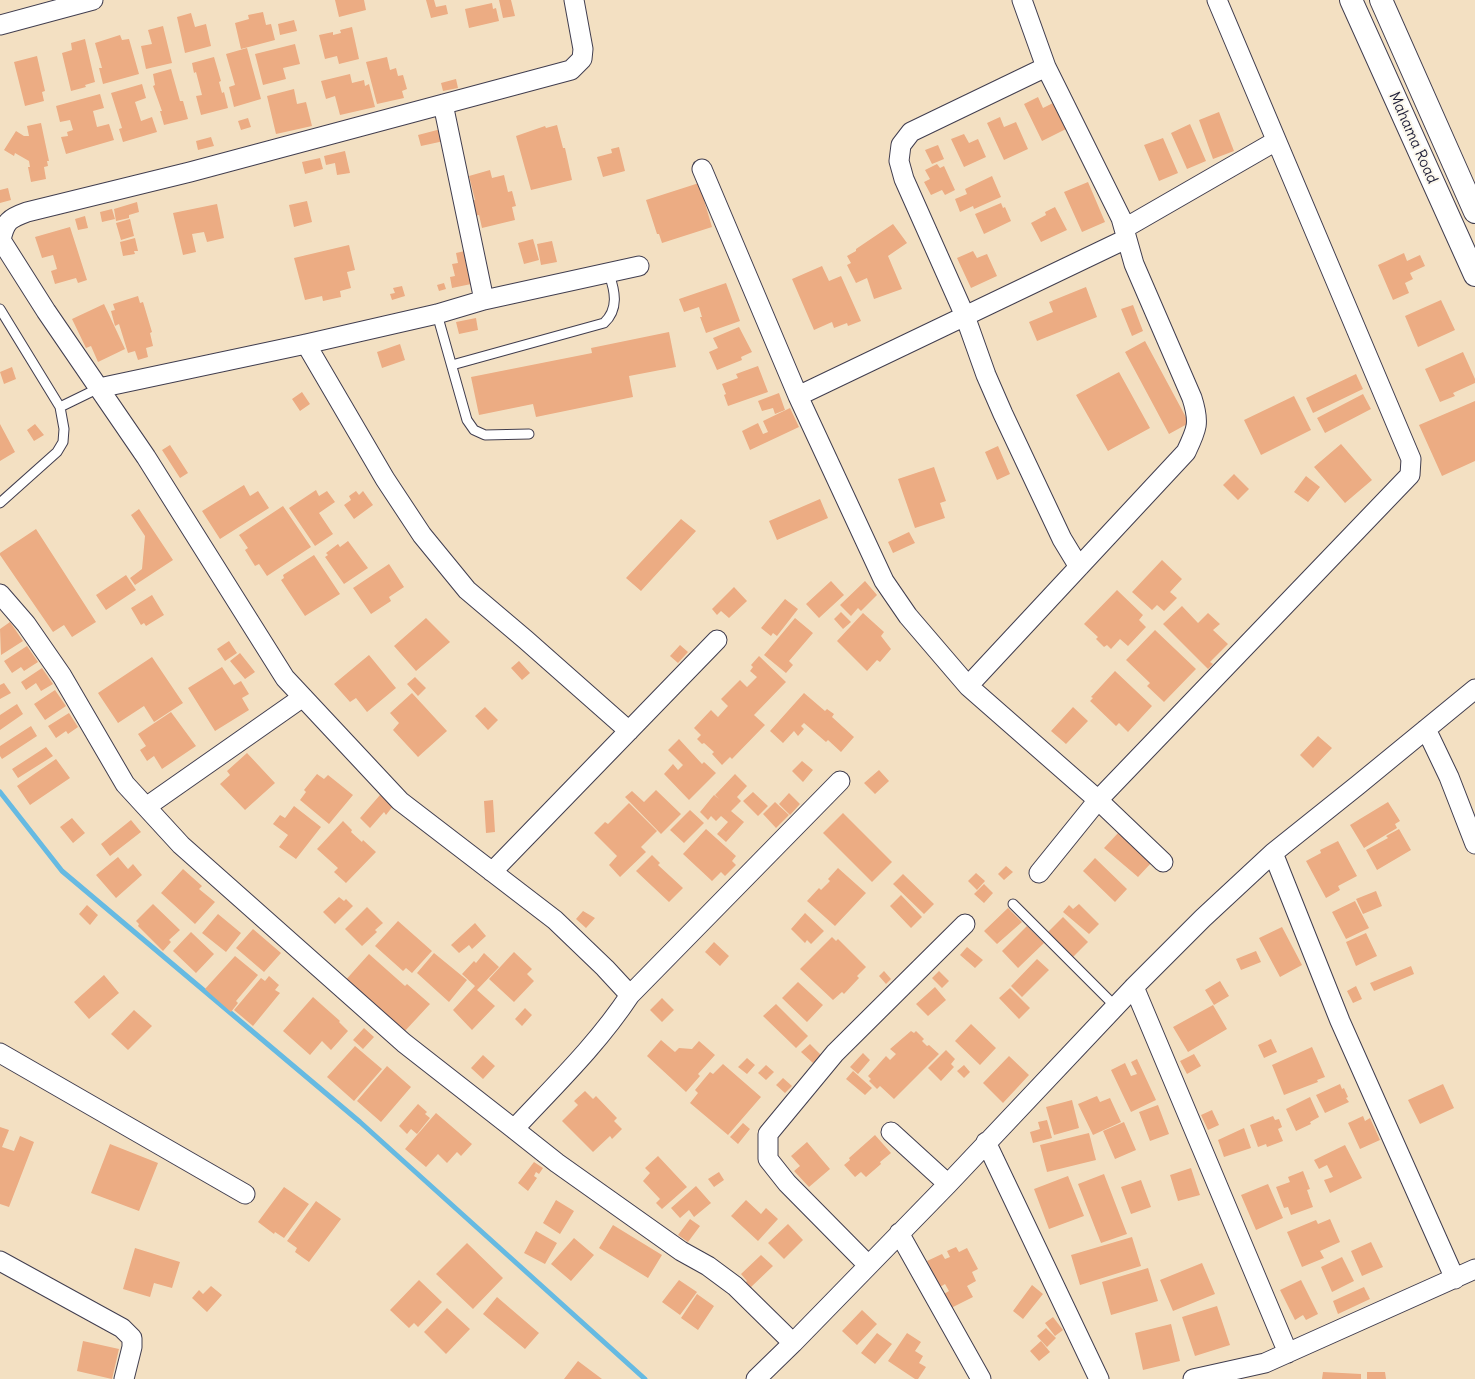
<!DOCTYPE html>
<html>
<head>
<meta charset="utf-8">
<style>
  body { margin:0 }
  canvas { display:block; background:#f3e0c2 }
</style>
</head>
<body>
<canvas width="1475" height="1379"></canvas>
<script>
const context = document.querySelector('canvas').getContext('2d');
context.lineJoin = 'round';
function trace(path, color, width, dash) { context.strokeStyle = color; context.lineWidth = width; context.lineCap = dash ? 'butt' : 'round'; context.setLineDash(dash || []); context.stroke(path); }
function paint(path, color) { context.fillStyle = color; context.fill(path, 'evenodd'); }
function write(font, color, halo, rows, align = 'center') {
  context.font = font + ' Delius,sans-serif'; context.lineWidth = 4; context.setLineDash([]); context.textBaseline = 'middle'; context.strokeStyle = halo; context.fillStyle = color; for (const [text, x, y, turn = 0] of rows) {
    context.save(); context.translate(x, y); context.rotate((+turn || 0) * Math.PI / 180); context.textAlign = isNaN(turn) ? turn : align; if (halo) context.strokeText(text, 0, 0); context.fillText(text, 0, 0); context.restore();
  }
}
trace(new Path2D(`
  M0 792 62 871 360 1122 645 1379`), '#66bae2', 5);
paint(new Path2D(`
  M335 0H364L366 10 339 17Z
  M426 0H434L436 7 446 5 448 14 431 18Z
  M499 0H511L515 16 503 18Z
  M492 3 493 9 496 8 499 21 469 28 465 9Z
  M263 12 266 25 271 24 275 40 241 49 235 23 249 19 248 15Z
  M191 13 195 27 206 24 211 46 185 53 177 17Z
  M294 20 297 31 280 35 278 24Z
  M163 26 172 63 146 69 141 46 152 44 148 30Z
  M352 27 359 59 339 64 337 56 325 59 319 35 333 32V35L341 33 340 30Z
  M120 35 122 40 129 39 139 74 103 84 99 68H102L95 43Z
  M85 39 95 82 85 85 86 87 71 91 62 53 72 50 71 43Z
  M295 44 300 64 283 68 286 79 263 85 255 54Z
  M247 48 261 99 234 107 229 87 235 85 226 54Z
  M37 56 45 91 42 92 44 101 25 106 14 62Z
  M214 57 221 81 219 82 222 93 224 92 228 108 201 115 196 96 202 95 196 72 194 73 192 63Z
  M387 57 390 70 396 68 398 76 403 75 407 89 402 91 404 98 377 104 366 62Z
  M171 69 180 101H183L188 119 164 125 160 111H162L153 86 155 85 153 74Z
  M350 74 352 83 364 80 365 86 369 84 375 107 340 115 335 96 326 99 321 81Z
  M456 79 458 88 443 91 441 83Z
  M142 84 146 98 135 102 141 121 152 117 157 132 123 142 119 129 122 128 111 93Z
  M294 89 297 104 306 102 312 126 276 134 267 96Z
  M100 94 104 108 93 111 97 127 109 124 114 140 66 154 61 137 68 136 67 132 73 130 70 120 60 122 56 106Z
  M1038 97 1043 108 1053 103 1066 129 1042 141 1024 104Z
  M1219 112 1234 151 1213 159 1199 120Z
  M1000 117 1004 127 1016 122 1028 149 1004 160 987 123Z
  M248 118 251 127 241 130 238 121Z
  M41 123 49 161H47L48 166 44 167 46 179 31 182 28 167H30L29 161 15 153 14 156 4 150 16 131 24 136H29L27 126Z
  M1190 124 1206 161 1187 169 1171 133Z
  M557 125 563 148H565L572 180 531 190 516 136 545 126 546 128Z
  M441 129 444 141 421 146 418 135Z
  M964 134 969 143 978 139 986 157 964 167 951 139Z
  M211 137 214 146 198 150 196 141Z
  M1163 138 1178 173 1159 181 1144 145Z
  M938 145 944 159 932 164 925 150Z
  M619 147 625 171 603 177 597 157 612 153 611 149Z
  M345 151 350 173 337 175 335 163 326 165 324 156Z
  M320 158 323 169 305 174 302 162Z
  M937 164 940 168 944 166 955 190 945 195 942 190 931 195 924 182 930 179 925 170Z
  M490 170 492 178 504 175 508 192 512 191 516 206 512 207 515 220 482 228 479 215 474 216 470 201 475 200 469 176Z
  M992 176 1001 197 974 209 973 206 960 212 955 199 967 194 965 189Z
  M1088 182 1105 222 1082 232 1064 192Z
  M699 183 712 227 662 243 659 234H657L646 200Z
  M8 188 11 200 0 203V190Z
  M307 201 312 222 294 227 289 205Z
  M137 202 139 212 129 215V218L116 221 114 209Z
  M1001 203 1003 208 1005 207 1011 221 984 234 975 214Z
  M217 204 224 238 207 242 204 232 192 234 196 252 183 255 173 213Z
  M1055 207 1067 230 1041 242 1031 223 1046 215 1045 212Z
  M112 209 115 219 102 222 100 212Z
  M85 216 88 228 78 230 75 219Z
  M130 219 134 236 121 240 116 223Z
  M893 224 907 243 888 256 902 289 874 299 867 278 856 283 847 265 851 263 847 256 856 251V249Z
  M70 227 87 280 78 283 76 278 55 284 51 271 57 269 53 255 42 258 35 237Z
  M135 238 138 251H134L135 254 123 256 120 242Z
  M533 239 539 260 524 264 518 243Z
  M552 241 557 262 541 265 537 244Z
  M349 245 355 270 347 272 351 288 340 291 341 297 323 301 322 296 305 300 294 258Z
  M469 250 476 283 452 288 450 277 455 276 452 264 458 263 456 253Z
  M973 251 977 258 987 254 997 276 971 288 957 258Z
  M1404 253 1407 261 1420 255 1425 266 1410 273 1413 279 1405 283 1409 293 1393 300 1378 265Z
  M822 266 829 281 841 276 861 321 848 326 847 323 834 328 832 322 814 330 792 279Z
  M444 283 446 289 439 291 437 285Z
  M726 283 740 321 706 333 700 317H702L699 307 684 312 679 299Z
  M402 286 405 296 392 300 390 294 395 293 393 288Z
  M1086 287 1097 317 1037 341 1029 322 1053 312 1049 302Z
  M138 296 140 303 143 302 152 332 150 333 153 346 146 348 148 357 138 360 135 351 128 353 119 324 115 326 111 311 115 310 113 304Z
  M1441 300 1455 330 1418 347 1405 316Z
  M104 304 125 349 98 362 91 346 86 348 72 319Z
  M1133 305 1143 331 1132 336 1121 309Z
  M476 318 478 330 459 334 456 322Z
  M739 327 752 352 741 357 742 360 717 370 709 352 718 348 713 338Z
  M669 332 676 367 629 376 633 397 536 417 533 404 479 415 471 377 592 353 591 348Z
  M1145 341 1189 423 1169 434 1125 352Z
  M400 344 405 360 382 368 377 352Z
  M1463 352 1475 379V383L1453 393 1455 396 1440 402 1425 369Z
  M758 366 768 392 728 406 724 395 726 394 722 384 738 378 736 374Z
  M12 367 16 379 4 384 0 372Z
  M1119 372 1150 428 1108 451 1076 395Z
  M1356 374 1363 389 1313 413 1306 398Z
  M302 392 310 404 300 411 292 399Z
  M779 393 785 410 775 414 773 408 762 411 758 401Z
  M1363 394 1371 409 1325 433 1317 418Z
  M1294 396 1311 430 1261 455 1244 420Z
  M1475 401V461L1442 476 1419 425Z
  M790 408 799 427 750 450 742 431 758 423 763 434 768 432 763 421Z
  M0 424 15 452 0 461Z
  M35 424 44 435 34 441 27 430Z
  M1341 444 1372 480 1345 503 1314 467Z
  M170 445 188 473 180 478 162 450Z
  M998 446 1010 474 997 480 985 452Z
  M934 467 946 501 940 503 945 518 915 528 898 479Z
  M1234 474 1249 489 1238 500 1223 485Z
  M1306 476 1320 487 1308 502 1294 492Z
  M244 485 250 496 258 491 269 508 220 539 202 511Z
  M316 490 319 496 327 491 335 502 319 513 333 534 315 546 289 508Z
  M356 491 359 495 363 491 373 505 354 519 344 505 351 500 349 496Z
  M820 499 828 518 777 540 769 521Z
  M283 506 311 547 267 576 259 564 255 566 245 550 248 548 239 535Z
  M139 509 173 560 135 585 130 578 142 569 145 536 131 515Z
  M681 519 696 531 641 591 626 578Z
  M36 529 96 622 72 637 64 625 53 632 0 555V553Z
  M909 532 915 543 893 553 888 542Z
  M348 541 368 568 344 584 325 557 328 555 326 553 338 544 340 547Z
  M314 555 340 594 305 616 281 580 284 578 283 575Z
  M1162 560 1182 579 1170 592 1177 598 1164 611 1157 605 1152 610 1132 592Z
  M389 564 404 587 389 597 391 601 371 614 353 588Z
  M126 575 136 590 106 610 96 595Z
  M831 581 844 595 819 618 806 604Z
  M865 581 877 595 861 611 858 608 851 616 840 605Z
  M734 587 747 601 729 618 721 611 717 615 712 609Z
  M1117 590 1143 615 1139 620 1146 627 1128 646 1120 639 1111 649 1107 645 1104 647 1096 639 1098 637 1084 624Z
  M152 595 164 615 146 626 144 623 141 625 131 608Z
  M785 599 798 609 777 636 773 633 771 636 761 628Z
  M1182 606 1198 623 1208 613 1220 624 1213 630 1228 644 1210 662 1213 664 1208 669 1163 624Z
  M841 612 851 622 843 629 834 619Z
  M863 613 884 632 881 636 891 649 880 662 877 660 867 671 837 641Z
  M426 618 450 642 416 671 394 646Z
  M795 618 813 633 789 661 793 665 786 673 764 655Z
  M10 622 23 641 1 655 0 629Z
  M1155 630 1196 669 1164 702 1147 686 1150 683 1126 660Z
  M229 641 237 653 225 661 217 649Z
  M680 645 688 652 678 663 670 656Z
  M27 646 38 662 24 671 21 667 12 673 4 661Z
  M240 653 255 672 245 679 230 661Z
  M369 655 396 688 367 712 356 698 350 702 334 684Z
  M759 656 786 682 754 715 765 725 732 759 730 757 722 765 712 754 714 752 704 743 702 744 697 739 701 735 694 728 711 710 718 717 728 706 721 699 740 680 747 687 757 677 750 671 753 667 751 665Z
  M152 657 183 703 154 722 144 706 118 723 98 693Z
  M519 661 530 673 522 680 511 668Z
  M222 667 234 685 241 681 249 694 242 698 249 710 215 731 188 688Z
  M42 668 53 684 41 691 36 683 26 690 21 682Z
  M1115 671 1152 706 1128 732 1119 723 1116 726 1090 701 1093 698 1091 697Z
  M415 677 426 688 418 696 407 684Z
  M4 683 11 693 0 699V685Z
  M55 690 66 706 45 720 34 704Z
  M412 693 447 731 418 757 393 730 399 723 390 713Z
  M804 693 825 711 827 709 834 714 832 717 854 737 841 752 828 740 826 742 804 723 801 726 804 729 798 736 794 731 783 743 770 731Z
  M17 704 23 714 0 730V715Z
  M485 707 498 720 488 730 475 716Z
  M1073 707 1088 721 1066 744 1051 731Z
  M171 712 196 746 162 769 154 756 147 761 140 750 146 746 138 734Z
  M69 713 78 727 68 734 66 731 56 738 48 726Z
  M31 726 37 736 2 759 0 756V746Z
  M1318 736 1332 748 1313 768 1300 755Z
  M679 739 702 764 704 762 716 773 689 800 664 774 673 764 678 770 683 765 668 750Z
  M46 747 53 756 18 778 12 769Z
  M247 753 275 783 245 810 220 784 230 775 227 771Z
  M56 759 70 778 30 805 17 786Z
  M802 761 813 770 803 782 792 771Z
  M879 770 889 781 875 794 864 783Z
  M317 774 324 779 328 775 353 795 329 824 300 800 306 792 304 790Z
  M735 774 747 786 737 797 741 801 731 811 744 822 726 842 717 834 728 822 721 816 716 821 711 816 708 820 700 812 714 795 719 799 715 795Z
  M656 790 681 814 661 834 625 797 632 791 644 802Z
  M753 792 768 806 758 816 743 801Z
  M789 793 800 804 790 815 779 804Z
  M380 795 393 806 386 815 384 812 370 828 360 818Z
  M493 800 495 832 486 833 484 801Z
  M775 802 789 815 776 828 763 814Z
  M1388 802 1400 821 1395 824 1397 828 1364 848 1350 825Z
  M629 803 657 831 641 847 646 852 620 877 609 865 617 856 594 833 605 822 608 824Z
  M294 806 321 827 296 859 279 847 288 835 273 824 280 815 285 818Z
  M690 810 704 823 684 843 670 830Z
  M843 813 892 862 872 882 823 833Z
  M72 818 85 833 73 843 60 827Z
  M131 820 141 832 110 856 101 844Z
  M343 821 352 830 351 832 362 842 363 840 376 852 346 883 334 872 338 868 317 849Z
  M706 829 736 856 732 861 736 865 725 876 721 872 712 881 683 854Z
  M1399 829 1411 850 1377 870 1366 850 1388 838 1386 836Z
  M1119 832 1152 862 1138 877 1104 848Z
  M1338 841 1357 876 1338 886 1340 890 1326 898 1306 861 1321 853 1320 850Z
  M652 855 660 863 658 865 683 888 669 902 636 871Z
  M118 857 128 869 133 864 142 875 116 898 96 875Z
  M1095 858 1127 889 1115 902 1083 871Z
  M1006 866 1013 872 1004 880 998 874Z
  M838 868 866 893 835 926 807 901 819 888 821 890 830 881 828 879Z
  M183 869 202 886 199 889 215 902 195 924 161 893Z
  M976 873 985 881 977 890 968 881Z
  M903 874 934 904 924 914 893 884Z
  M984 884 993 893 984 903 974 894Z
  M1376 891 1382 906 1363 914 1356 899Z
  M901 895 922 917 911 928 890 906Z
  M339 897 344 901 346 899 353 906 335 924 323 912Z
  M1355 901 1369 928 1346 939 1332 912Z
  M153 904 180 930 169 940 171 942 163 951 138 926 139 924 136 921Z
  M1079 904 1099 924 1089 934 1063 912 1069 905 1073 909Z
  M87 905 98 915 90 925 79 914Z
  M367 907 383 923 375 930 377 932 362 946 345 929Z
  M1008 908 1022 922 997 944 984 931Z
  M583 911 595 918 586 928 576 919Z
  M805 913 824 931 811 944 807 940 805 943 791 929Z
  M218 914 241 933 226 952 202 933Z
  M1063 917 1088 942 1072 958 1047 933Z
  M398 921 432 951 412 973 406 968 403 971 375 946Z
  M475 923 486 936 472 949 469 945 459 953 451 945Z
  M1027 926 1044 943 1018 968 1002 951Z
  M1282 927 1302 965 1280 977 1259 938Z
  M253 929 281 953 264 972 236 948Z
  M191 932 214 954 196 973 173 951Z
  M1366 933 1377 956 1356 966 1346 942Z
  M832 937 836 941 838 939 866 967 857 976 859 978 844 994 842 992 833 1000 800 969Z
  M714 942 729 956 720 966 705 952Z
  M967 947 983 960 975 968 960 955Z
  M1256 951 1261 962 1241 970 1236 959Z
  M514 952 532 969 527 974 534 981 514 1002 489 979Z
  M434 953 467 980 449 1002 417 973Z
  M484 953 499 967 477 990 495 1006 472 1030 453 1010 475 986 462 974 474 961 476 963Z
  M369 954 405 986 407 984 430 1004 404 1032 343 983Z
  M235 956 258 975 236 1001 238 1003 231 1012 205 989Z
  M1037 959 1049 970 1022 997 1011 986Z
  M1411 966 1414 974 1374 991 1370 983Z
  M884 971 891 979 886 984 879 976Z
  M939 971 949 981 942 988 932 978Z
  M104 975 119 993 89 1019 74 1002Z
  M269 976 279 985 275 990 280 993 253 1026 234 1010 261 978 265 981Z
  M1220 981 1229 996 1214 1005 1205 990Z
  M798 982 823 1005 807 1022 782 998Z
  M1356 986 1362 999 1353 1003 1347 991Z
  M935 987 946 1000 928 1016 916 1004Z
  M1010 988 1030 1008 1019 1019 999 998Z
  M313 997 340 1021 339 1022 348 1031 331 1050 322 1041 310 1055 283 1031Z
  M662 998 674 1010 662 1022 650 1010Z
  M776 1004 808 1036 796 1048 763 1016Z
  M1213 1005 1227 1029 1188 1052 1173 1027Z
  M525 1008 532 1015 522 1026 515 1019Z
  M134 1010 152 1026 128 1050 111 1034Z
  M971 1024 996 1048 980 1065 955 1041Z
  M364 1028 374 1037 363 1049 353 1040Z
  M911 1031 914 1033 916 1031 924 1039 922 1041 927 1046 929 1045 939 1054 894 1099 880 1086 877 1089 869 1081 871 1079 868 1076 886 1056 890 1060 896 1054 890 1049Z
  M1271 1039 1277 1052 1264 1058 1258 1045Z
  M661 1040 675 1052 679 1048 692 1049 699 1041 715 1055 698 1074 700 1076 686 1092 647 1056Z
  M810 1044 821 1055 813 1063 801 1052Z
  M355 1046 382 1069 354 1101 327 1077Z
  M1312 1047 1325 1077 1317 1080 1318 1082 1284 1095 1272 1065Z
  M946 1050 955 1059 951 1064 954 1067 941 1081 928 1068Z
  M863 1053 870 1060 858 1074 850 1067Z
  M1194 1054 1201 1066 1187 1074 1180 1061Z
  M483 1055 495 1066 483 1079 471 1068Z
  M1009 1056 1029 1075 1003 1103 983 1083Z
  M747 1058 755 1065 747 1074 738 1067Z
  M1137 1059 1156 1100 1131 1112 1111 1070 1125 1063 1131 1076 1137 1074 1131 1062Z
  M723 1064 761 1097 728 1135 690 1103 698 1093 695 1090 710 1072 713 1074Z
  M766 1065 774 1072 766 1080 758 1073Z
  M964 1065 970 1072 964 1078 957 1071Z
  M387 1066 411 1087 381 1122 357 1101Z
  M853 1071 872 1088 865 1095 846 1079Z
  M783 1078 792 1086 785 1093 776 1085Z
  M1340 1084 1342 1089 1344 1088 1348 1097 1346 1098 1349 1102 1325 1113 1316 1095Z
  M1443 1084 1454 1108 1420 1124 1408 1100Z
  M585 1091 593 1099 596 1096 617 1118 614 1121 622 1129 612 1139 610 1136 593 1152 562 1121 578 1105 574 1101Z
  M1097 1096 1100 1102 1110 1098 1121 1122 1093 1135 1078 1104Z
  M1310 1097 1319 1117 1310 1122 1311 1124 1296 1131 1286 1109Z
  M1072 1100 1079 1128 1054 1135 1046 1107Z
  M418 1104 427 1112 425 1114 430 1118 417 1134 411 1129 407 1134 399 1126Z
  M1158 1105 1169 1134 1150 1141 1139 1112Z
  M1212 1110 1219 1125 1208 1130 1201 1115Z
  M436 1113 472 1144 461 1156 457 1152 447 1163 438 1154 426 1167 405 1149Z
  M1273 1116 1275 1120 1279 1119 1282 1127 1278 1129 1283 1141 1267 1147 1266 1144 1258 1147 1250 1125Z
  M1363 1116 1365 1121 1370 1118 1380 1140 1360 1149 1348 1123Z
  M1047 1120 1052 1138 1033 1143 1030 1132 1040 1129 1038 1122Z
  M1124 1122 1136 1150 1115 1159 1103 1131Z
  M743 1123 750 1129 738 1144 730 1137Z
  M0 1127 9 1130 2 1147 14 1151 20 1136 34 1142 9 1207 0 1204Z
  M1244 1128 1251 1148 1224 1157 1218 1140Z
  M1089 1133 1096 1160 1047 1172 1040 1145Z
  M875 1135 891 1153 880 1162 881 1164 866 1177 861 1172 855 1177 844 1165 850 1160 849 1158Z
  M807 1142 830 1169 809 1187 794 1171 800 1166 791 1156Z
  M110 1144 158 1163 139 1211 91 1193Z
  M1345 1145 1362 1178 1330 1193 1324 1180 1333 1177 1327 1165 1319 1169 1314 1160Z
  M658 1156 687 1187 662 1209 656 1203 660 1199 643 1181 650 1173 645 1168Z
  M534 1162 543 1168 539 1174 536 1172 534 1176 537 1178 528 1191 518 1183Z
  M1191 1168 1200 1195 1178 1201 1170 1175Z
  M1303 1171 1310 1189 1307 1190 1313 1207 1291 1215 1288 1207 1284 1208 1276 1187 1290 1182 1288 1177Z
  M719 1172 724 1180 714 1187 708 1179Z
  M1104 1174 1127 1234 1101 1243 1078 1184Z
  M1068 1176 1084 1216 1049 1229 1034 1189Z
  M1141 1180 1151 1207 1131 1214 1121 1187Z
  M1268 1184 1283 1218 1256 1230 1241 1195Z
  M696 1186 711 1203 694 1217 689 1210 680 1218 671 1208Z
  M284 1187 309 1204 284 1238 275 1232 274 1234 258 1222Z
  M556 1200 574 1211 560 1234 543 1223Z
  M746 1200 761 1214 766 1208 778 1219 758 1241 731 1216Z
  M316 1201 341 1219 309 1262 295 1252 297 1248 287 1241Z
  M690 1219 700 1226 688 1242 678 1235Z
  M1330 1219 1340 1242 1320 1251 1324 1258 1302 1267 1287 1232 1316 1220 1318 1224Z
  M788 1224 803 1240 784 1259 768 1243Z
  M613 1225 662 1255 648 1278 599 1248Z
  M536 1231 557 1243 545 1264 524 1253Z
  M1132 1237 1141 1266 1080 1285 1071 1255Z
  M574 1238 594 1255 571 1281 551 1264Z
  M1371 1242 1383 1267 1362 1276 1351 1251Z
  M467 1243 503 1278 473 1309 436 1274Z
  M956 1247 959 1252 967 1248 978 1269 972 1272 976 1281 967 1286 973 1297 951 1308 944 1294 949 1291 945 1284 940 1287 927 1261 942 1254 945 1259 950 1257 947 1251Z
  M135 1248 180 1262 172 1288 154 1283 150 1297 123 1289Z
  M761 1255 773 1266 750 1288 745 1283 747 1281 741 1274Z
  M1342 1257 1354 1281 1332 1292 1321 1267Z
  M1202 1263 1215 1294 1173 1311 1160 1280Z
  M1148 1268 1158 1301 1111 1315 1102 1282Z
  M419 1280 442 1302 418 1327 414 1323 409 1328 390 1310Z
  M679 1280 697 1292 680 1315 662 1302Z
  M1301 1280 1318 1314 1306 1320 1303 1315 1295 1320 1280 1290Z
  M1032 1285 1043 1294 1023 1319 1013 1311Z
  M211 1286 222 1295 207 1312 192 1298 199 1290 203 1294Z
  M1364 1287 1370 1299 1338 1314 1333 1301Z
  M697 1294 714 1306 698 1330 681 1318Z
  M497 1297 539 1333 525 1349 483 1314Z
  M1217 1306 1230 1345 1195 1356 1182 1317Z
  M447 1308 470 1329 446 1354 424 1332Z
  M862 1310 877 1324 857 1345 842 1331Z
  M1053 1317 1063 1330 1055 1336 1045 1323Z
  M1171 1324 1180 1361 1143 1370 1135 1333Z
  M1046 1328 1056 1338 1047 1347 1037 1336Z
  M877 1333 892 1344 875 1364 861 1353Z
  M907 1333 921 1342 915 1351 923 1356 919 1363 926 1367 918 1379H915L888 1361Z
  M83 1341 119 1349 112 1379 77 1371Z
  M1041 1341 1050 1352 1039 1361 1030 1351Z
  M578 1361 602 1379H564Z
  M1323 1372 1361 1374V1379H1322Z
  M1367 1372H1385L1386 1379H1367Z`), '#ecac83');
const service = new Path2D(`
  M0 309 60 407 64 429 63 442 57 452 0 503
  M437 314 467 420 474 430 485 435 529 434
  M452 365 604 323C619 309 615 291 609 274
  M60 407 99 388
  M1013 904 1115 1006`);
const minor = new Path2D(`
  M574 0 583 49 582 59 571 70 190 172 27 212C10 218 5 221 1 240L46 311 146 457 285 678 400 801 555 920 605 968 630 995C597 1045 554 1086 514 1129L557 1163 681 1251 708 1266 735 1286 793 1343
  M0 25 93 0
  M1046 67 911 132 901 145 899 161 904 179 965 316 986 375 1003 414 1062 539 1079 567
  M443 104 484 300
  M702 169 798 396 884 581 908 616 968 686 1098 800 1163 862
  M1125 228 1276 141
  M306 344 385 479 422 535 467 590 526 640 629 731
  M99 388 306 344 437 314 484 300 639 266
  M798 396 1126 239
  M0 594 26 624 62 676 125 784 181 845 404 1043 514 1129
  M968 686 1186 452C1197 429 1200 423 1192 398L1134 264 1121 218 1046 67 1022 0
  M1426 729 1449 777 1475 844
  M146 807 303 697
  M1273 853 1340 1021 1455 1279
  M492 872 717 640
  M1039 873 1098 800 1410 475 1411 459 1217 0
  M1134 987 1288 1353
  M630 995 840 781
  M0 1053 245 1194
  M891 1132 948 1184
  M986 1142 1099 1379
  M899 1233 981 1379
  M0 1261 111 1322 122 1328 132 1338V1347L124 1379
  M868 1265 787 1183 768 1159V1134L835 1053 965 924
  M756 1379 793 1343 948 1184 1134 987 1203 918 1273 853 1358 785 1475 689
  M1193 1379 1265 1363 1475 1269`);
const tertiary = new Path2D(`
  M1351 0 1475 275
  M1381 0 1475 212`);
trace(service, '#413e4f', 11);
trace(minor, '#413e4f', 21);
trace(tertiary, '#413e4f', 24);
trace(service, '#fff', 9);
trace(minor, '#fff', 19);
trace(tertiary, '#fff', 22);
write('15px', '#22223b', '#fbf7ec', [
  ["Mahama Road",1413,138,66]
]);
</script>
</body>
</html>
